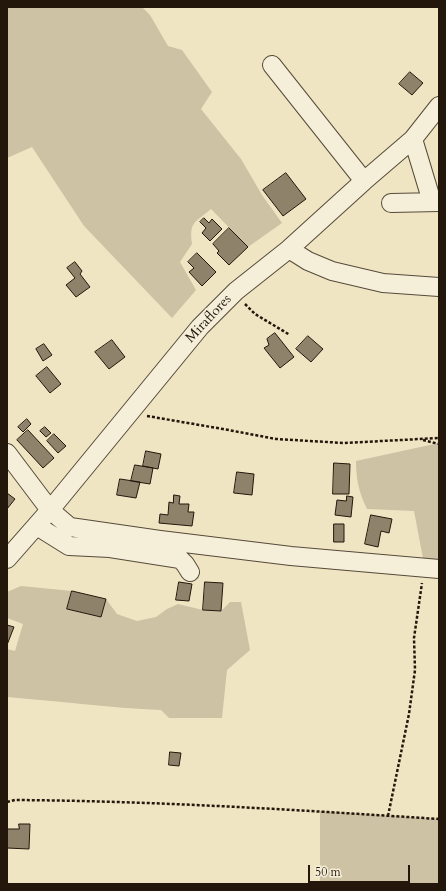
<!DOCTYPE html>
<html>
<head>
<meta charset="utf-8">
<style>
  body { margin:0 }
  #map { position:relative; width:446px; height:891px; overflow:hidden; background:#f0e5c3; font-family:Cardo,serif }
  canvas { display:block }
  .frame { position:absolute; inset:0; border:8px solid #23170c; pointer-events:none }
  .scale { position:absolute; left:308px; top:865px; width:102px; height:18px; box-sizing:border-box; border:2px solid #23170c; border-top:0; padding-left:5px; font-size:12px; line-height:14px; white-space:nowrap; color:#23170c; -webkit-text-stroke:3px #f5eed8; paint-order:stroke }
</style>
</head>
<body>
<div id="map">
<canvas width="446" height="891"></canvas>
<div class="frame"></div>
<div class="scale">50 m</div>
</div>
<script>
const context = document.querySelector('canvas').getContext('2d');
context.lineJoin = 'round';
function paint(path, color) { context.fillStyle = color; context.fill(path, 'evenodd'); }
function trace(path, color, width, dash) { context.strokeStyle = color; context.lineWidth = width; context.lineCap = dash ? 'butt' : 'round'; context.setLineDash(dash || []); context.stroke(path); }
function write(font, color, halo, rows, align = 'center') {
  context.font = font + ' Cardo,serif'; context.lineWidth = 3.5; context.setLineDash([]); context.textBaseline = 'middle'; context.strokeStyle = halo; context.fillStyle = color; for (const [text, x, y, turn = 0] of rows) {
    context.save(); context.translate(x, y); context.rotate((+turn || 0) * Math.PI / 180); context.textAlign = isNaN(turn) ? turn : align; if (halo) context.strokeText(text, 0, 0); context.fillText(text, 0, 0); context.restore();
  }
}
paint(new Path2D(`
  M7 7H142L150 15 168 46 182 50 212 92 201 109 241 159 262 195 282 223 248 247 211 209C195 223 189 221 192 244L180 262 196 290 172 318 84 226 32 147 7 158Z
  M439 443V569H425L414 511 367 509C359 493 356 479 356 461Z
  M21 586 72 591 68 609 101 617 106 599 117 614 137 621 156 617 167 609 178 604 203 610 221 611 230 602H241L250 650 227 670 222 718H169L161 710C110 708 58 701 7 697V649L15 651 23 624 7 618V592Z
  M320 811 439 819V884H320Z`), '#cdc2a4');
const building = new Path2D(`
  M410 72 423 83 412 95 399 84Z
  M286 173 306 199 283 216 263 190Z
  M204 218 209 223 212 219 222 229 210 241 202 233 206 228 200 222Z
  M229 228 248 247 229 265 217 253 219 251 213 244Z
  M197 253 216 272 202 286 189 272 194 268 188 262Z
  M75 262 82 271 80 274 90 287 76 297 66 285 75 278 67 268Z
  M275 333 294 357 280 368 264 348 269 345 267 339Z
  M308 336 323 349 311 362 296 349Z
  M112 340 125 357 109 369 95 352Z
  M44 344 52 355 43 361 36 349Z
  M47 367 61 384 50 393 36 376Z
  M27 419 31 424 23 432 18 427Z
  M45 427 51 433 46 437 40 431Z
  M28 430 54 458 43 468 17 440Z
  M54 434 66 446 58 453 47 441Z
  M146 451 161 454 158 469 143 466Z
  M334 463 350 464 349 494H333Z
  M135 465 153 468 150 484 131 481Z
  M237 472 254 474 252 495 234 493Z
  M120 479 140 482 136 498 117 495Z
  M7 493 15 499 7 509Z
  M174 495 180 496 179 504H189L188 512H194L192 526 159 523 160 514 168 515 169 502 173 503Z
  M347 496 353 497 351 517 335 515 337 500 346 501Z
  M371 515 392 519 389 533 381 531 378 547 365 544Z
  M334 524H344V542H334Z
  M179 582 192 584 189 601 176 600Z
  M205 582 223 583 221 611 203 610Z
  M72 591 106 599 101 617 67 609Z
  M7 625 14 627 7 645Z
  M170 752 181 753 179 766 169 765Z
  M19 824H30L29 849 7 848V829H19Z`);
paint(building, '#8e826b');
trace(building, '#23170c', 1);
const minor = new Path2D(`
  M272 65 364 181
  M413 139 432 202
  M391 203 439 202
  M289 249 308 261 332 271 383 283 439 287
  M7 453 50 510 70 527 160 540 291 556 439 569
  M37 526 69 546 110 548 180 559 185 564 190 572
  M7 559 50 510 200 327 236 291 289 249 364 181 413 139 439 106`);
trace(minor, '#564a3a', 20);
trace(new Path2D(`
  M245 304 255 314 290 335
  M147 416 223 429 276 439 344 443 439 438
  M423 440 439 444
  M7 802 15 800C157 801 298 810 439 819
  M388 816 409 714 415 670 414 638 422 583`), '#23170c', 2.5, [3, 2]);
trace(minor, '#f5eed8', 18);
write('14px', '#23170c', '#f5eed8', [
  ["Miraflores",209,319,-47]
]);
</script>
</body>
</html>
